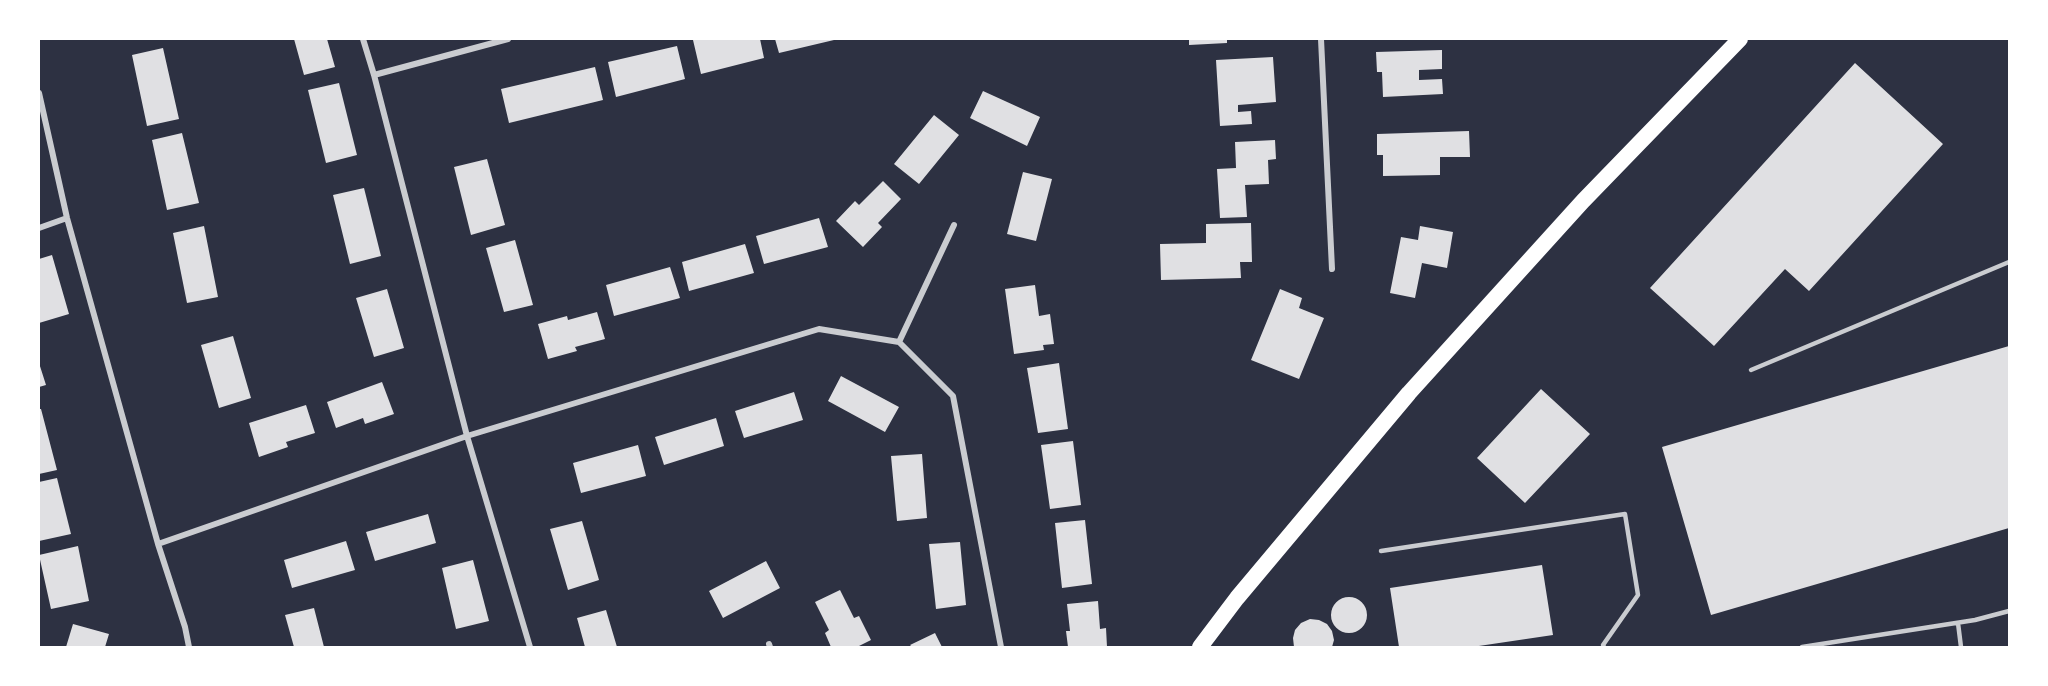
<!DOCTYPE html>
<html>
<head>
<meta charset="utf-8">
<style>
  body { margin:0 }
  #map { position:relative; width:2048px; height:686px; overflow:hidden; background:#2d3142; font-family:Commissioner,sans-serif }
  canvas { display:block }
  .frame { position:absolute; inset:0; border:40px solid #fff; pointer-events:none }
</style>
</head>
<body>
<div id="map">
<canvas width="2048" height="686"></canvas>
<div class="frame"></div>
</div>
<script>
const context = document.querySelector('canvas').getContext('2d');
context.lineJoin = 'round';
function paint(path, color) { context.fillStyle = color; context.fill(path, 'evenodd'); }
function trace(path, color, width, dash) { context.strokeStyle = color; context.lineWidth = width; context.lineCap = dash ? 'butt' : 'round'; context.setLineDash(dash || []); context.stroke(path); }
paint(new Path2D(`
  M294 39H327L335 67 304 75Z
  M699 39H760L764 58 701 74 693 40Z
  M775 39H834V40L779 53Z
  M1189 39H1227V43L1189 45Z
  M677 46 685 79 616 97 608 62Z
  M163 48 179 119 147 126 132 55Z
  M1442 50V69L1419 70V80L1442 79 1443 94 1383 97 1382 72H1377L1376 52Z
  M1273 57 1276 102 1238 105V112L1251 111 1252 124 1220 126 1216 60Z
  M1855 63 1943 144 1809 291 1785 269 1714 346 1650 288Z
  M595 67 603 100 509 123 501 89Z
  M339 83 357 155 326 163 308 90Z
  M983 91 1040 117 1027 146 970 118Z
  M934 115 959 135 919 184 894 164Z
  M1469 131 1470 157H1440V175L1383 176V155H1377V134Z
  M182 133 199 203 167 210 152 140Z
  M1275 140 1276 159 1268 160 1269 184 1245 185 1247 217 1220 218 1217 169 1236 168 1235 142Z
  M487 159 505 225 471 235 454 167Z
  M1023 172 1052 179 1036 241 1007 234Z
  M883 181 901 199 878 223 882 227 863 247 836 221 855 201 859 205Z
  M364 188 381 256 350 264 333 195Z
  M819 218 828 247 764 264 756 236Z
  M1251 223 1252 262H1240L1241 278 1161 280 1160 244 1206 243V224Z
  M204 226 218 297 187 303 173 233Z
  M1420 226 1453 232 1447 268 1422 263 1415 298 1390 293 1401 237 1418 240Z
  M515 240 533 305 504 312 486 248Z
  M745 244 754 273 689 291 682 262Z
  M52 255 69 314 39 323V259Z
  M670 267 680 298 614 316 606 285Z
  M1035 285 1039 316 1050 314 1054 344 1043 345 1044 350 1014 354 1005 289Z
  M387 289 404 348 374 357 356 298Z
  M1280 289 1302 298 1299 308 1324 318 1299 379 1251 360Z
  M597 312 605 339 575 347 577 351 548 359 538 324 567 316 568 320Z
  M233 336 251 398 219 408 201 345Z
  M2009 346V528L1711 615 1662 447Z
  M39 363 46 385 39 387Z
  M1059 363 1068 429 1038 433 1027 368Z
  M841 376 899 407 885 432 828 401Z
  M382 382 394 414 365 424 363 418 336 428 327 402Z
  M1541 389 1590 434 1525 503 1477 458Z
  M794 392 803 420 744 438 735 411Z
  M306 405 315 433 286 442 288 447 259 457 249 423Z
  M39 409H41L57 470 39 474Z
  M716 418 724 446 664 465 655 437Z
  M1073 441 1081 505 1050 509 1041 445Z
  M638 445 646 476 581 493 573 463Z
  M922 454 927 518 897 521 891 456Z
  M57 478 71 534 39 541V482Z
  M428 514 436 543 375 561 366 532Z
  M1085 520 1092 584 1062 588 1055 523Z
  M582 521 599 580 568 590 550 529Z
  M346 541 355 570 292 588 284 560Z
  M960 542 966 605 936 609 929 544Z
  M78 546 89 601 51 609 39 555Z
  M473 560 489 621 456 629 442 568Z
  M766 561 780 588 723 618 709 591Z
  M1542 565 1553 635 1472 647H1399L1390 588Z
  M840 590 854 618 859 616 871 640 857 647H831L825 633 829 630 815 602Z
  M1331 615a18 18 0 1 1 36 0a18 18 0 1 1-36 0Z
  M1098 601 1100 629 1106 628 1107 647H1068L1066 631H1070L1067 604Z
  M314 608 324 647H294L285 615Z
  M606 610 617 647H585L577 618Z
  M1310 619 1319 620 1327 624 1332 631 1334 640 1332 647H1294L1293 638 1295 630 1301 623Z
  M73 624 109 634 105 647H66Z
  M935 633 942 647H912L910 645Z`), '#e0e0e3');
trace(new Path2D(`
  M1751 370 2009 262
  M1381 551 1625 514 1638 595 1603 645 1604 647
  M1958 623 1961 647
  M1802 647 1975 620 2009 611`), '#caccd0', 4.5);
trace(new Path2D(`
  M363 39 374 75 467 436 530 647
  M1321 39 1332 269
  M374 75 508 39
  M39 93 67 218 158 544 185 627 189 647
  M39 228 67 218
  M899 342 954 225
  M158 544 467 436 819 329 899 342 953 396 1001 647
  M769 644 770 647`), '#caccd0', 6);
trace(new Path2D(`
  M1200 647 1237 598 1409 393 1583 201 1740 39`), '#fff', 16);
</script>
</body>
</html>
